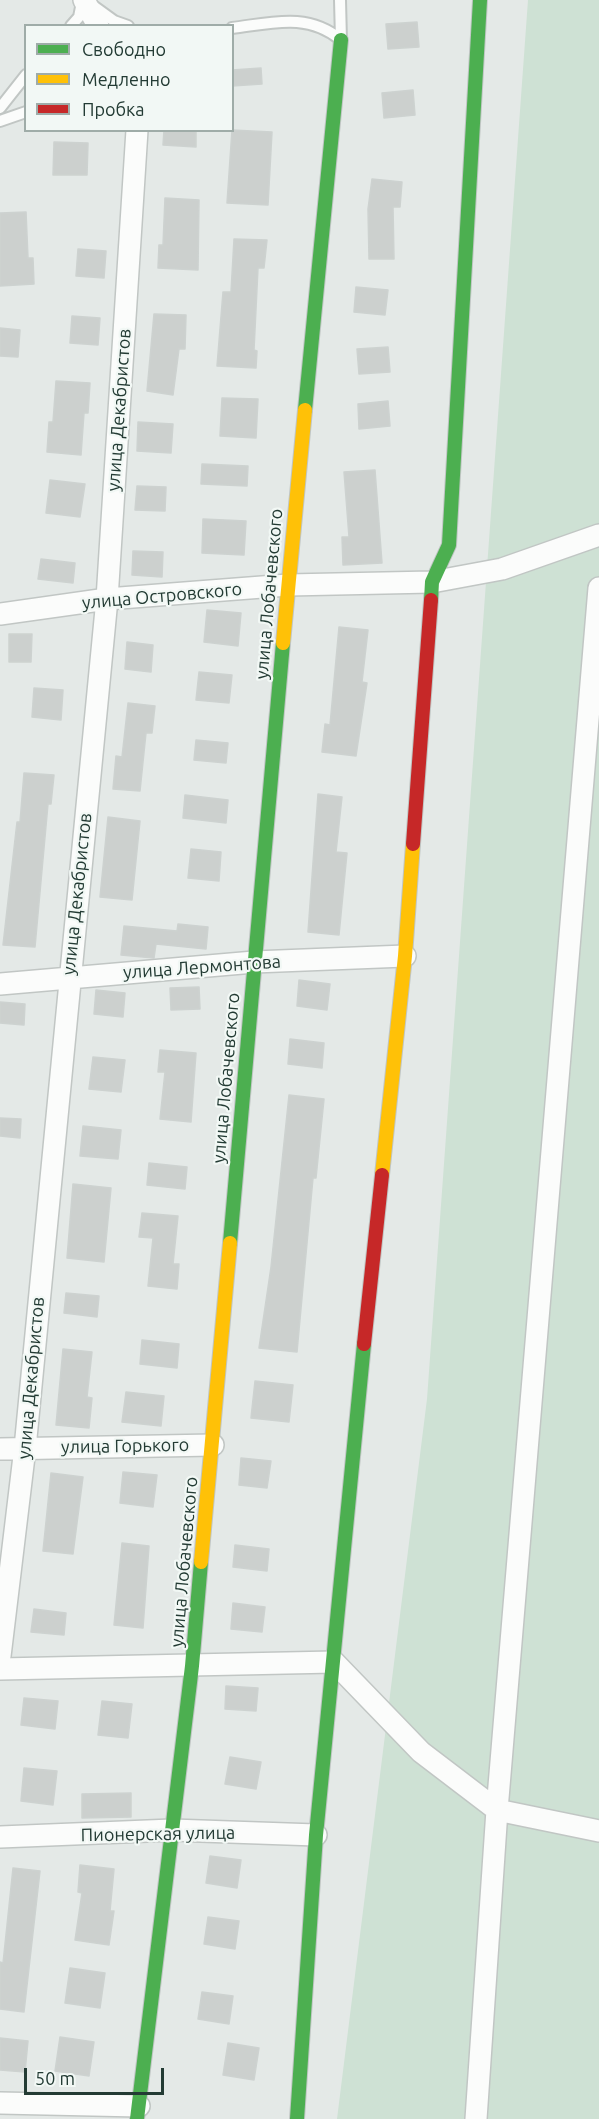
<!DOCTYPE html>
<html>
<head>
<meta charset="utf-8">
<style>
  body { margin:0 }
  #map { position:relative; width:599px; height:2119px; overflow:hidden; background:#e4e9e7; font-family:Ubuntu,sans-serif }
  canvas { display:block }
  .legend { position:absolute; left:24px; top:24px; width:210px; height:108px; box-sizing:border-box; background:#f2f8f5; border:2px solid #9faca8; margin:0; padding:8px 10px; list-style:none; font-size:18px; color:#233b34 }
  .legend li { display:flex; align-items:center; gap:12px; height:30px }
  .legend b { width:30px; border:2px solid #9faca8 }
  .scale { position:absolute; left:24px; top:2068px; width:140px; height:27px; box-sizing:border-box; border:3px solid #233b34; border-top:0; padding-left:8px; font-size:18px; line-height:21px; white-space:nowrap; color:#233b34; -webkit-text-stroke:4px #f2f8f5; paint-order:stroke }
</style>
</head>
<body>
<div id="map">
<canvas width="599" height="2119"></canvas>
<ul class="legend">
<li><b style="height:8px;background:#4caf50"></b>Свободно</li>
<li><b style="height:8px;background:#ffc107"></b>Медленно</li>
<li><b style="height:8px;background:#c62828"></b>Пробка</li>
</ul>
<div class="scale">50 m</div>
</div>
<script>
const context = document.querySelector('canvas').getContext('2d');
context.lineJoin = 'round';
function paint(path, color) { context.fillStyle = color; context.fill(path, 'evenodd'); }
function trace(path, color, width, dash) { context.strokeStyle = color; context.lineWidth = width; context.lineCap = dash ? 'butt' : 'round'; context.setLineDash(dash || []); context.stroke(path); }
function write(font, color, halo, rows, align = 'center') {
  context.font = font + ' Ubuntu,sans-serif'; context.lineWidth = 4.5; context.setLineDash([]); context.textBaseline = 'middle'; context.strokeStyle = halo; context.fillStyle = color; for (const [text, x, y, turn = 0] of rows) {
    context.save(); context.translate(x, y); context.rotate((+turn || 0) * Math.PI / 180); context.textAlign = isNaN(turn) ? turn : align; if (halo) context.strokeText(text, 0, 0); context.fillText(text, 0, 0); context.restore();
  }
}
paint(new Path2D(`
  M528 0H599V2119H337L427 1399Z`), '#cee1d4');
const building = new Path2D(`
  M417 22 419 47 388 49 386 24Z
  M261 68 262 84 232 86V70Z
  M413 90 415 115 384 118 382 93Z
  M164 130H196V147L163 145Z
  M232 130 272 132 268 205 227 203Z
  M54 142 88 143 87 175H53Z
  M372 179 402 182 400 207H393L394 259H369L368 209Z
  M165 198 199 200 198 270 158 268 159 245H163Z
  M26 212 28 258H33L34 284 0 286V213Z
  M234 239 267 240 264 268H258L254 350 257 351 256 368 217 366 223 292H231Z
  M78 249 106 251 104 278 76 276Z
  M356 287 388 290 385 315 354 312Z
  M154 314 186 315 185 349H179L173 395 147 391Z
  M72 316 100 318 98 345 70 343Z
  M0 328 20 330 18 357 0 356Z
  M388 347 390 372 359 374 357 349Z
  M56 381 90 383 88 413H84L81 455 47 452 49 422H53Z
  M222 398 258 399 256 438 220 436Z
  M388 401 390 426 359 429 358 404Z
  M138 422 173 424 171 453 137 451Z
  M202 464 248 466 247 486 201 484Z
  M375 470 382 563 343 565 342 537H349L344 472Z
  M50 480 85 484 80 517 46 513Z
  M137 486 166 487 165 511 135 510Z
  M203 519 246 521 244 555 202 553Z
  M133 551 163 552 162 577 132 575Z
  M41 559 75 563 73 583 38 579Z
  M207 610 241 613 238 646 204 642Z
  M339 627 368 630 362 682 367 683 356 756 322 752 325 724 330 725Z
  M9 634H32L31 662H9Z
  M127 642 153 645 151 672 125 669Z
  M199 672 232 675 229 703 196 700Z
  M34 688 63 690 61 720 32 717Z
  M128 703 155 706 152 733H146L140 791 113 789 116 756 122 757Z
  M196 740 228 743 226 763 194 760Z
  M24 773 54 775 51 804H48L35 947 3 945 17 822H20Z
  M318 794 342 797 336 852 347 853 339 935 308 932Z
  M185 795 228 800 226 823 183 818Z
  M108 817 140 821 132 900 100 897Z
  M191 849 221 852 219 881 188 878Z
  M178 924 208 927 206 949 156 944 154 958 121 955 124 926 177 931Z
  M299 980 330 984 327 1010 297 1006Z
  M199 987 200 1009 171 1010 170 988Z
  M96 990 125 993 123 1017 94 1014Z
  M0 1002 25 1004 24 1025 0 1023Z
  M290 1039 324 1043 322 1068 288 1064Z
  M160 1050 196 1053 191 1122 160 1119 165 1072H158Z
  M93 1057 125 1060 121 1092 89 1089Z
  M289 1095 324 1099 316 1178H313L297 1352 259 1348 271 1267Z
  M0 1118 21 1119 20 1138 0 1136Z
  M83 1126 121 1130 118 1159 80 1156Z
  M149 1163 187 1167 185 1189 147 1185Z
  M73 1184 111 1188 104 1262 67 1258Z
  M142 1213 178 1216 173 1264H179L177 1289 148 1286 153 1238 139 1237Z
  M66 1293 99 1296 97 1317 64 1313Z
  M142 1340 179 1344 177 1368 140 1364Z
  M63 1349 92 1352 87 1397 92 1398 89 1428 56 1425Z
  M255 1381 293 1385 289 1422 251 1418Z
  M126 1392 164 1396 161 1426 122 1422Z
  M241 1458 271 1461 267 1488 239 1485Z
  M123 1472 157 1475 153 1507 120 1503Z
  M51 1473 83 1477 73 1554 43 1551Z
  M122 1543 149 1546 143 1628 114 1625Z
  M235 1545 269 1549 267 1571 233 1567Z
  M233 1603 265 1607 262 1632 231 1629Z
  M34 1609 66 1613 64 1635 31 1632Z
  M226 1686 258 1688 256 1711 225 1709Z
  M24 1698 58 1701 55 1729 21 1725Z
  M102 1701 132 1704 128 1738 98 1735Z
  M230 1757 261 1762 256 1789 225 1784Z
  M24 1768 57 1771 53 1805 21 1801Z
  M131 1793V1817L82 1818V1794Z
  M210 1856 241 1860 237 1888 206 1883Z
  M80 1865 114 1869 110 1911H114L109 1945 75 1940 82 1893 78 1892Z
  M13 1868 40 1871 24 2012 0 2009V1962L3 1963Z
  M208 1917 239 1921 235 1949 204 1944Z
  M70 1968 105 1973 100 2008 65 2003Z
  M202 1992 233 1996 229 2024 198 2019Z
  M60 2037 94 2042 89 2076 55 2071Z
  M0 2038 28 2041 25 2072 0 2070Z
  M228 2043 259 2048 254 2080 223 2075Z`);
paint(building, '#ccd0ce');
trace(building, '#cdd2d0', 1.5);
const lane = new Path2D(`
  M92 5 114 21 128 26
  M71 26 79 17 82 2
  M232 28C272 23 308 12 341 40L340 0
  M0 108 26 75
  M0 121 26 112`);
const street = new Path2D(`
  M84 0 98 26
  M0 614 107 599 288 585 432 582 502 569 599 535
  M0 984 254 962 405 956
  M0 1449 213 1445
  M0 1656 25 1448 107 599 137 130
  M0 1669 334 1662 421 1752 497 1810 599 1831
  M0 1837 172 1830 316 1835
  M0 2103 139 2106
  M476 2119 497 1810 599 588`);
const fast = new Path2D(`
  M305 410 341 40
  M431 600 432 582 449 545 480 0
  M230 1243 283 643
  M137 2119 192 1666 201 1562
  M297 2119 316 1835 364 1344`);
const slow = new Path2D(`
  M283 643 305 410
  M382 1175 405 956 413 844
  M201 1562 230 1243`);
const jam = new Path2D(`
  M413 844 431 600
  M364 1344 382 1175`);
trace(lane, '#c1c6c4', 14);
trace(street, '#c1c6c4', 24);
trace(fast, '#c0c6c4', 16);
trace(slow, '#c0c6c4', 16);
trace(jam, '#c0c6c4', 16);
trace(lane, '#fbfcfb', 10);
trace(street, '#fbfcfb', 21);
trace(fast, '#4caf50', 14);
trace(slow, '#ffc107', 14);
trace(jam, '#c62828', 14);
write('18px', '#233b34', '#f2f8f5', [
  ["улица Декабристов",119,410,-86],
  ["улица Лобачевского",269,594,-85],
  ["улица Островского",162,596,-5],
  ["улица Декабристов",77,894,-84],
  ["улица Лермонтова",202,967,-4],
  ["улица Лобачевского",226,1078,-85],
  ["улица Декабристов",31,1378,-85],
  ["улица Горького",125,1446,-1],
  ["улица Лобачевского",184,1562,-85],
  ["Пионерская улица",158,1834,-1]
]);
</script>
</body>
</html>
